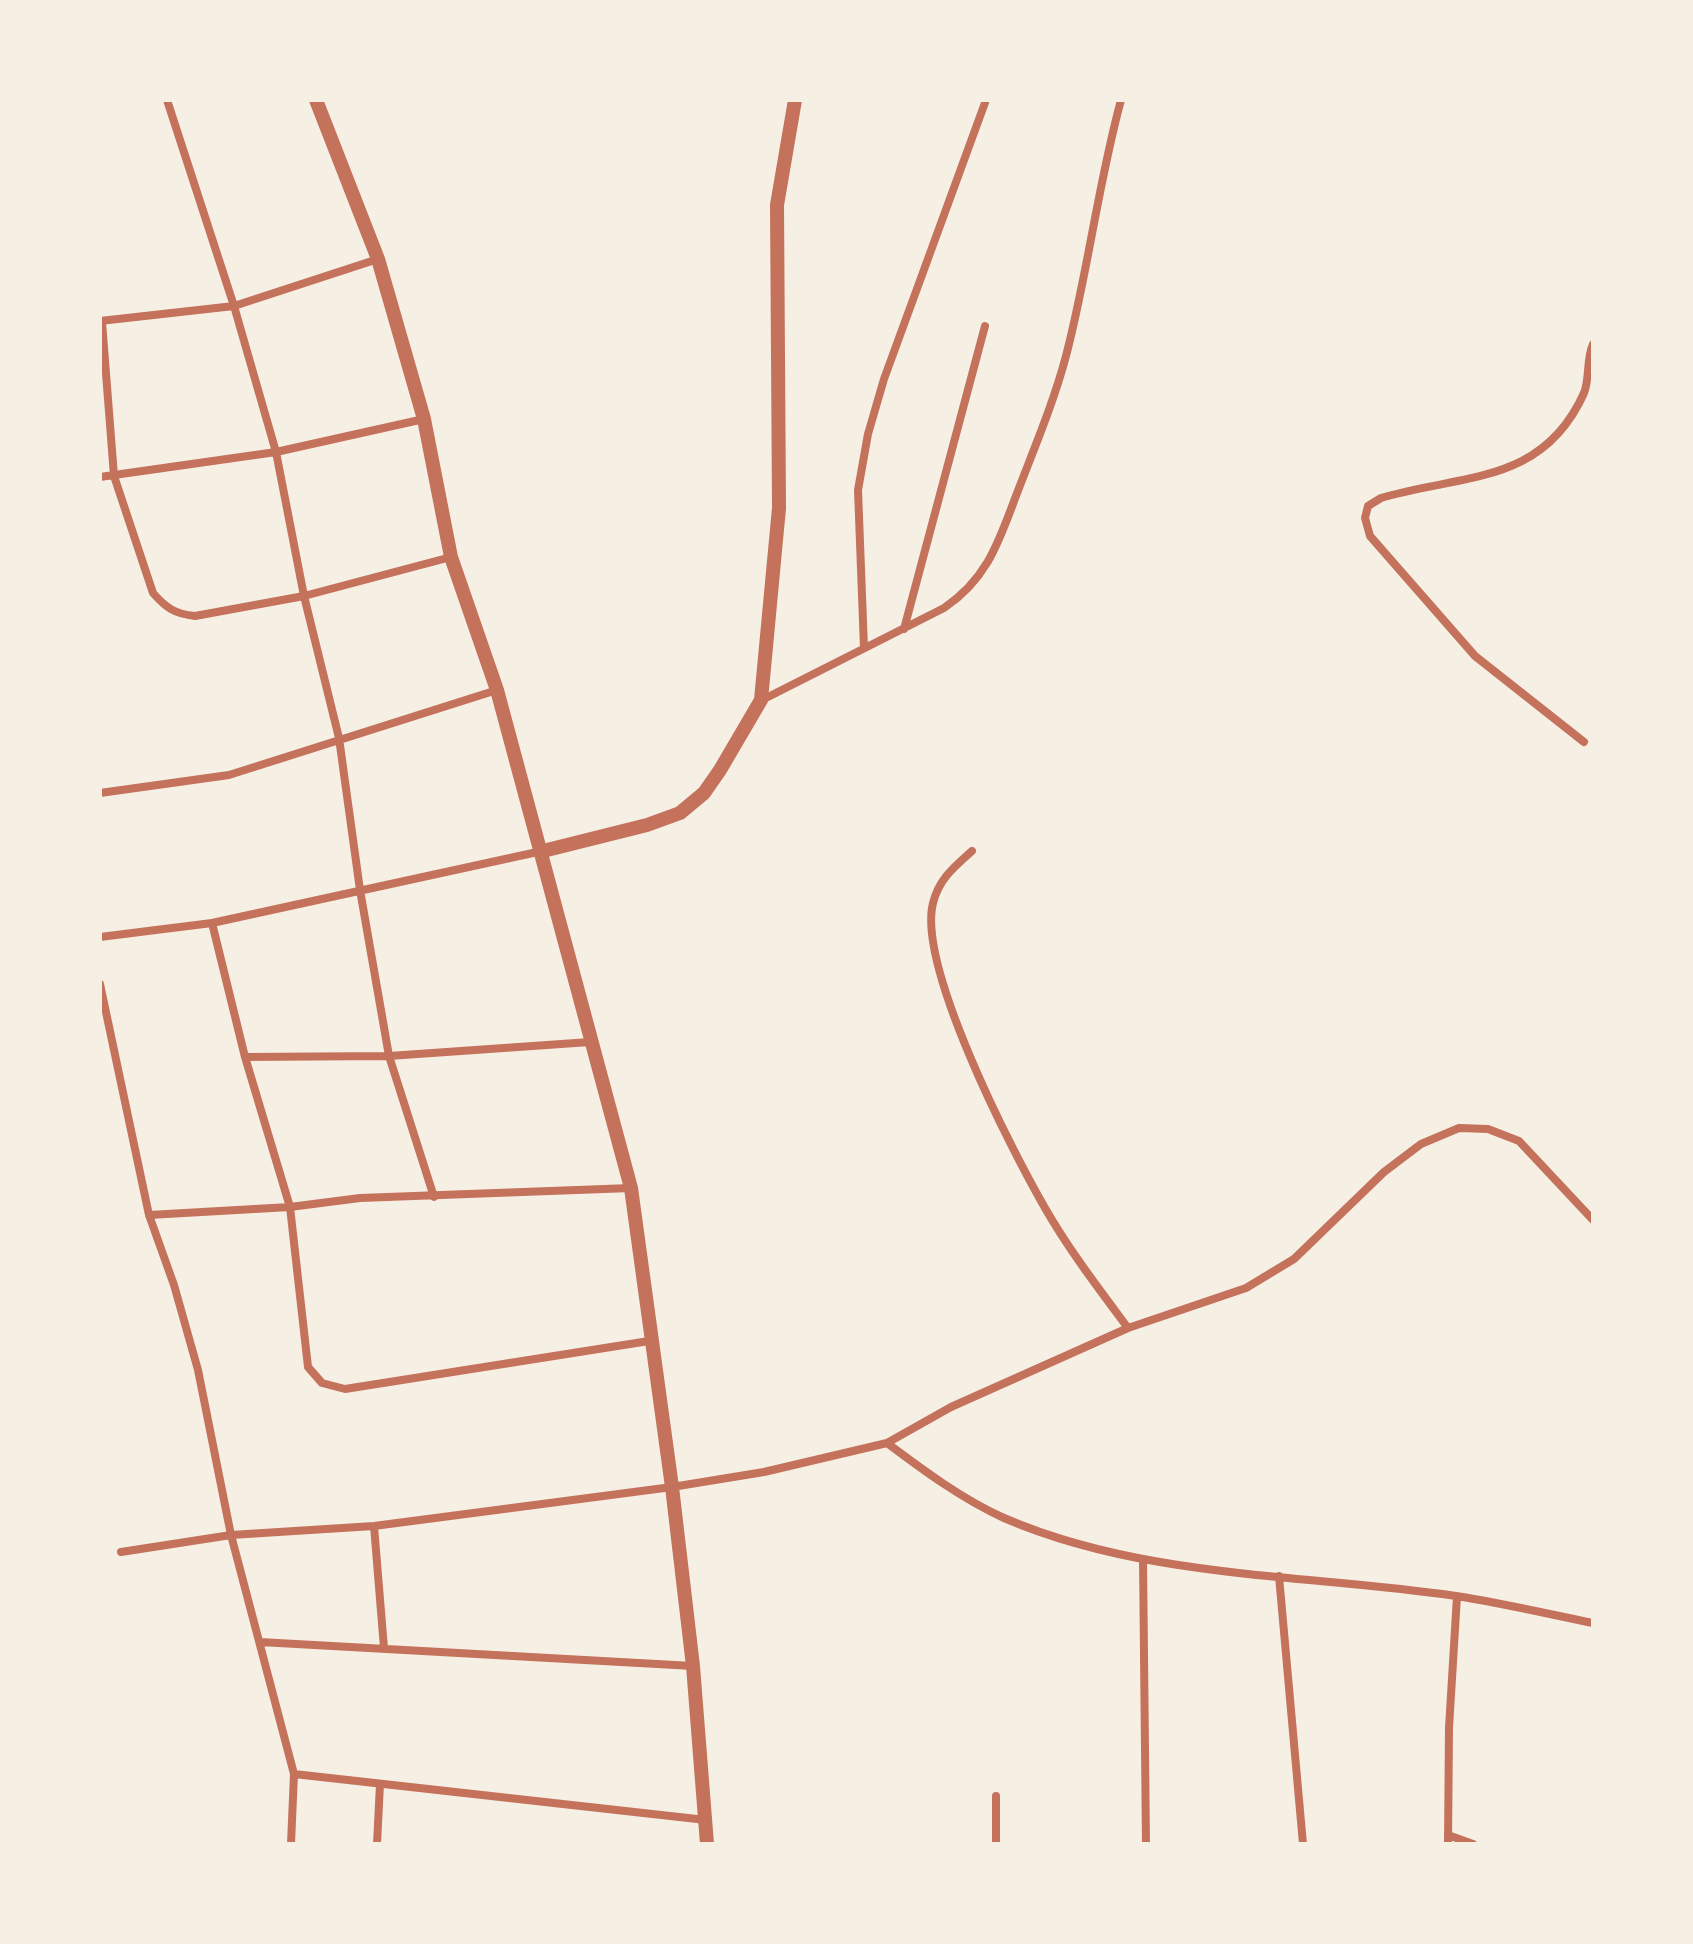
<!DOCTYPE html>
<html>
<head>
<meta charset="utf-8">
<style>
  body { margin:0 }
  #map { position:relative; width:1693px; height:1944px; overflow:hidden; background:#f6efe4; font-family:"Roboto Condensed",sans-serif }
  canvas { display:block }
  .frame { position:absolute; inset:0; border:102px solid #f6efe4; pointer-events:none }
</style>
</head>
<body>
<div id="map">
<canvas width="1693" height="1944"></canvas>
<div class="frame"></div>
</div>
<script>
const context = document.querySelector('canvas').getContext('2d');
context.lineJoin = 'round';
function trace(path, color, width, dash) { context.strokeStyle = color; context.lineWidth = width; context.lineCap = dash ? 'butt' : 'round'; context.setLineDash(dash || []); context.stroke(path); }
trace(new Path2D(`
  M167 100 234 306 276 452 304 596 339 738 360 890 389 1056 434 1197
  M100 321 234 306 378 259
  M102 322 114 476 153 593C166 608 175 614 195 616L304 596 451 557
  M100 477 276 452 424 419
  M904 629 985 326
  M864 648 858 490 868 434 884 379 986 100
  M762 700 944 608C990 577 1000 537 1019 488 1036 444 1054 401 1066 356 1088 272 1098 184 1121 100
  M1584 742 1475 656 1370 536 1365 518 1368 506 1381 498C1462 474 1543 485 1584 393 1590 378 1586 360 1593 344
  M100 793 229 775 497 690
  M972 851C954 867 939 879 933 903 917 966 1011 1149 1045 1208 1069 1250 1099 1289 1128 1328
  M212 923 245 1057 290 1207 308 1367 322 1383 345 1389 649 1341
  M100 937 212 923 542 851
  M100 984 149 1215 174 1285 198 1370 231 1535 294 1774 291 1844
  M245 1057 389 1056 590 1042
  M149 1215 290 1207 360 1198 631 1188
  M887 1443C923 1470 962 1499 1004 1518 1145 1579 1307 1574 1456 1596 1502 1603 1548 1614 1593 1623
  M374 1526 384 1648
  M121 1552 231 1535 374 1526 672 1487 764 1472 887 1443 951 1407 1128 1328 1246 1288 1294 1259 1384 1172 1421 1144 1459 1128 1488 1129 1519 1141 1593 1220
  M1143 1559 1146 1844
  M1279 1576 1303 1844
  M260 1642 693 1666
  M294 1774 706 1820
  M1448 1835 1473 1844
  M377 1844 380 1784
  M996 1844V1796
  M1448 1844 1449 1728 1457 1596`), '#c5725c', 8);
trace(new Path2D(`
  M316 100 378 259 424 419 451 557 497 690 631 1188 672 1487 693 1666 707 1844
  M543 851 647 825 680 813 704 793 720 770 761 700 779 508 777 205 795 100`), '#c5725c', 14);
</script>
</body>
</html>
